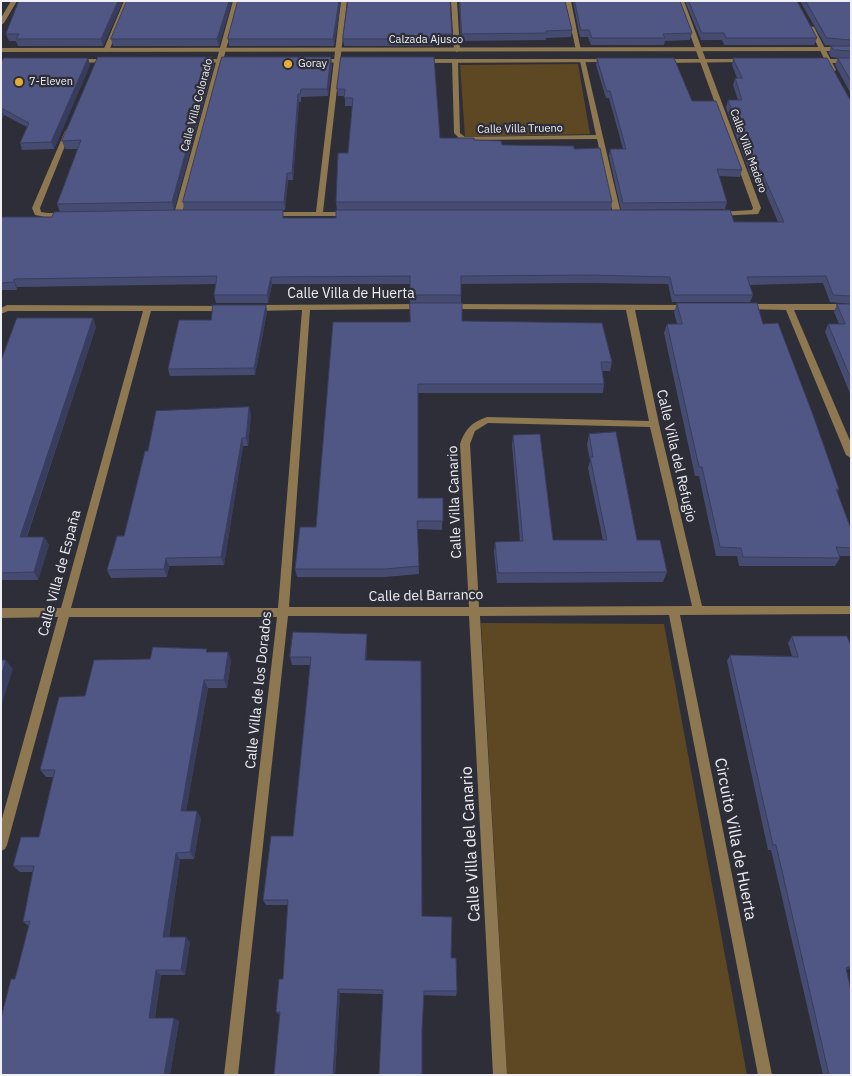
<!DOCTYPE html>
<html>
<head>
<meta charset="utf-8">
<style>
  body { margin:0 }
  #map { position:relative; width:852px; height:1076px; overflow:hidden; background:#2d2e37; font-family:"IBM Plex Sans",sans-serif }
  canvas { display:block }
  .frame { position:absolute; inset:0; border:2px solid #eff0f6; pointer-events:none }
</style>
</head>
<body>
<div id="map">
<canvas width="852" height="1076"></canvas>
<div class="frame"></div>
</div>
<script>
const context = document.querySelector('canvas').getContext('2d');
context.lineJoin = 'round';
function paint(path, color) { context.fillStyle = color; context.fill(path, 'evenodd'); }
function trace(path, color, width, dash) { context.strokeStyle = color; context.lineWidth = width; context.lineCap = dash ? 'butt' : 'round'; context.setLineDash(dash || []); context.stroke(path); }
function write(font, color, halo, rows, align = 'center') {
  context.font = font + ' "IBM Plex Sans",sans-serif'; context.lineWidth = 4.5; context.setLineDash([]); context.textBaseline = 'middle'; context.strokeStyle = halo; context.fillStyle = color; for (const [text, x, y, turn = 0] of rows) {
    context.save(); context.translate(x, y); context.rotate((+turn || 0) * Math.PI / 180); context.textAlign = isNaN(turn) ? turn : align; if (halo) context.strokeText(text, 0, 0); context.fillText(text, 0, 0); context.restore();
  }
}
paint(new Path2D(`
  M578 64 590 134 465 137 460 65Z
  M481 623 664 624 747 1075H507Z`), '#5d4823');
paint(new Path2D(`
  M124 1H130L109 51 104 52 103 51Z
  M233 1H239L182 214 175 216 174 214Z
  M341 1H347L323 212H349L353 214 349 216H268V212H316Z
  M451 1H457L460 50 457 52 454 50Z
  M565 1H571L581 51 576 50Z
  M678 1H684L761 208 758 214 718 216 714 214 718 212 752 210 753 208Z
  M809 26 814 27 836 70 835 71 830 70 808 27Z
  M455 59 458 61 460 133 465 137 596 135 580 61 585 60 621 214 620 216 613 214 597 139 461 140 454 133 452 61Z
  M68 129 71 131 40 208 41 212C49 214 61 212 68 216 58 221 46 217 35 215L32 208 65 131Z
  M422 304 425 305V309L310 310 289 607H469L460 444C465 429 472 422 487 417L649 421 626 310 446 309V305L449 304 693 305V309L690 310H635L659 424 702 606H851V614L680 615 772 1075H758L669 615 480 616 507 1075H493L469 616H288L238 1075H224L277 617H69L7 845 5 849 1 851V822L58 617 1 618V608H61L143 311H8L1 314V308L7 305 228 306 229 308 225 311H151L71 608H278L302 310 254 311 250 308 254 305ZM488 423 650 427 692 606 479 607 470 444 475 431Z
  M744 304H851V310H794L851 443V458L846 455 786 310 741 309V305Z`), '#8e7851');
paint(new Path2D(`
  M11 1H17L4 23 1 25V18Z
  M851 47V51L1 52V48Z
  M110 59 113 61 112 62 77 63 74 61 77 59Z
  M235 59 238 61 237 62 200 63 197 61 200 59Z
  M353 59 355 60V62L317 63 314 61 317 59Z
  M610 59 612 60V62L422 63 419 61 422 59Z
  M745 59 747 60V62L662 63 659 61 662 59Z
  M851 59V63H817L814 61 817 59Z`), '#8e7851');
paint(new Path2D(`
  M123 1 103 46H18L16 41H9L6 34Z
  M232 1 219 46H113L111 39Z
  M238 1H341L334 46H229L228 39Z
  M348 1 452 34V41H433V46H344L343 39Z
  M459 1H565L572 30 571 37 546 38V40L461 41Z
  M573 1H680L692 33 690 40 665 41 664 45H591L588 37H580Z
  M685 1H797L817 38 814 45H724L722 40H701Z
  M800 1H851V94L835 65 838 58 831 57 829 53 831 46H835L825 45Z
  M212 57 214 65 174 210 60 212 57 204 78 149H65L62 141Z
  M222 57 332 65 328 96 301 97V102H299L293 180H288L285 210H184L183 202Z
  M341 57 440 138 474 140 502 145 574 149 612 202 611 210H337L336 202 348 153 352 106H345V96H338L337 89Z
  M88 58 90 65 54 149 22 150 20 143 27 127 4 115 1 120V62Z
  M597 58 692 101 742 170 740 177 719 176 727 202 725 209 621 210 609 156 610 149H623L609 98H606L596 65Z
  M733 58 851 99V304L830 302 823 283 750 285 753 295 750 302H672L668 284 589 283 461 284V303H410V284H272L268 303H216L214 295 216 284 17 287V290H1V217L284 218 778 222 759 177H751L726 108 728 100H738L733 85 735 78H737L732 65Z
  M677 303 763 324 839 489 837 492 851 529V556H839L840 558 835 566H739L737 556H716L699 476H695L664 333 667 324H677L674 312Z
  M837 304H851V396L825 332 828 324H839L834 312Z
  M266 305 267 312 255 375 170 376 168 369 211 320Z
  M93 318 96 327 27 537H44L49 545 38 580H1V361Z
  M462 321 612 362 610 371H602L604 384 603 393H418V498H443L442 530 417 529 419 574 385 577H297L295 569 316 527 410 322Z
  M249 407 251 415 248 446H243L224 565 169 566 167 577 111 578 107 570 124 536 148 451Z
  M589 434 637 540 667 572 663 582 497 583 494 552 495 542 520 541 512 445 513 435 553 540H603L588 468 590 461 587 445Z
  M367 634V643L366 660 422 916 451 958 457 991 456 996 340 993 335 1075H274L280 1015 276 1012 283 979 288 905H266L263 900 293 836 310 665H292L290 657Z
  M792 636 851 646V968L846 970 851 1075H823L771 850H768L727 661 730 655 792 656 788 643Z
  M208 652H228L231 661 227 688H208L186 811 201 818 194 859H180L169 937 190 942 185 975H161L155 1018 179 1021 170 1075H1L15 979 29 926 23 922 33 872H20L13 866 39 837 53 777H46L40 770 85 696 150 659Z`), '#464b72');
paint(new Path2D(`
  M118 1H123L103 46 101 39Z
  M229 1H232L219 46 217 39Z
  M339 1H341L334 46 333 39Z
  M212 57 214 65 174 210 172 202Z
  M331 57 332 65 328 96 327 89Z
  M88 58 90 65 54 149 51 142Z
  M298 94 299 102 293 180 292 173Z
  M1 109 4 115 1 120Z
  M287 173 288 180 285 210 284 202Z
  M271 277 272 284 268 303 267 295Z
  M14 279 17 287V290L14 282Z
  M266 305 267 312 255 375 254 368Z
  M93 318 96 327 24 544 20 537Z
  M249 407 251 415 248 446 246 438Z
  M242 438 243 446 224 565 221 557Z
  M44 537 49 545 38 580 34 572Z
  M166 558 169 566 167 577 164 569Z
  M367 634V643L366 668 365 660Z
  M228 652 231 661 227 688 224 680Z
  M6 660 13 669 1 707V677Z
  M204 680 208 688 185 817 181 811Z
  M197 811 201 818 194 859 190 852Z
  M176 853 180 859 168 942 163 937Z
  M186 937 190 942 185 975 181 970Z
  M851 966V968L839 971 846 968Z
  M156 970 161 975 154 1022 149 1018Z
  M338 989 340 993 335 1075H333Z
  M174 1018 179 1021 170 1075H164Z`), '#393d5d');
const building = new Path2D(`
  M19 1H118L101 39H16L19 34H6Z
  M127 1H229L217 39H111Z
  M238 1H339L333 39H228Z
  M348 1H450L452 34H433V39H343Z
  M460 1H565L572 30 546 31V33L462 34Z
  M575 1H680L692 33 663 34 665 38H592L589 30H581Z
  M689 1H797L817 38H726L724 33H702Z
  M806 1H851V40L827 38Z
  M831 46H851V51L834 50Z
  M98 57H212L172 202 57 204 81 140 62 141Z
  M222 57H331L327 89H301L300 94H298L292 173H287L284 202H183Z
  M341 57H434L440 138H474V140L501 141 502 145 574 146V149L600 148 612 202H336L338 153H348L353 98H344L345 89H337Z
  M4 58H88L51 142 20 143 29 123 1 108V62Z
  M597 58H674L692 101H716L742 170 717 169 727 202 623 203 610 149H626L610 91H607Z
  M733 58H827L849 98 851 99V296L833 295 826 276 747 277 753 295H674L670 277 590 275 461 276V295H410V276L271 277 267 295H214L217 276 14 279V282L1 283V217H52L54 212 176 210H283V218H336V210H730L734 222H784L761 170H754L728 100H742L735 78H742Z
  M838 58H851V81Z
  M410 303H462V321L602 323 612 362H601L604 384H418V498H443V521H417L419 566 385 569H295L300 527H316L333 322H410Z
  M677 303H757L763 324 778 323 813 415 839 489H836L851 529V548L836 547 840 558 743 557 741 548 720 547 702 467H699L667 324H682Z
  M837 304H851V379L828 324H845Z
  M213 305H266L254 368 168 369 179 320H211Z
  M17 318H93L20 537H44L34 572 1 573V361Z
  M249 407 246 438H242L221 557 166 558 164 569 107 570 117 536H124L145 451H148L156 411Z
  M616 432 637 540H660L667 572 498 573 495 542 523 541 513 435 540 434 553 540H607L590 457H593L589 434Z
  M293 632 367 634 365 660 421 661 422 916 452 917 451 958H456L457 991H424L422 1030V1075H379L383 990 338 989 333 1075H274L280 1012H276L279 979H283L288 900H263L271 836H293L311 657H290Z
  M792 636H847L851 646V966L846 968 851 990V1075H829L776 845H773L730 655 798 657Z
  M153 647 207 649 206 652H228L224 680H204L181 811H197L190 852 176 853 163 937H186L181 970H156L149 1018H174L164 1075H1V1018L11 979H15L30 921 23 922 34 866H13L21 837H39L55 770H40L59 697 85 696 94 660 150 659Z
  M1 660H6L1 677Z`);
paint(building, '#515785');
trace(building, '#393d5d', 1);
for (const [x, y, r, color] of [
  [288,64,5,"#e7ac36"],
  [19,82,5,"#e7ac36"]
]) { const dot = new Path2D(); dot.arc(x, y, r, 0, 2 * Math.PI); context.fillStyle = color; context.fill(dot); trace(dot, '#2d2e37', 2); }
write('11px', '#eff0f6', '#2d2e37', [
  ["Calzada Ajusco",426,40],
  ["Calle Villa Colorado",197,105,-75],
  ["Calle Villa Trueno",520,129,-1],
  ["Calle Villa Madero",748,151,70]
]);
write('11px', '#eff0f6', '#2d2e37', [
  ["Goray",298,64],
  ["7-Eleven",29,82]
], 'left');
write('14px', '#eff0f6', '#2d2e37', [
  ["Calle Villa de Huerta",351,294],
  ["Calle Villa del Refugio",676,456,77],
  ["Calle Villa Canario",455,502,-92],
  ["Calle Villa de España",60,573,-75],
  ["Calle del Barranco",426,596,-1],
  ["Calle Villa de los Dorados",259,690,-84]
]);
write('16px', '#eff0f6', '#2d2e37', [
  ["Circuito Villa de Huerta",735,839,79],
  ["Calle Villa del Canario",471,844,-93]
]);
</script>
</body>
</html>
